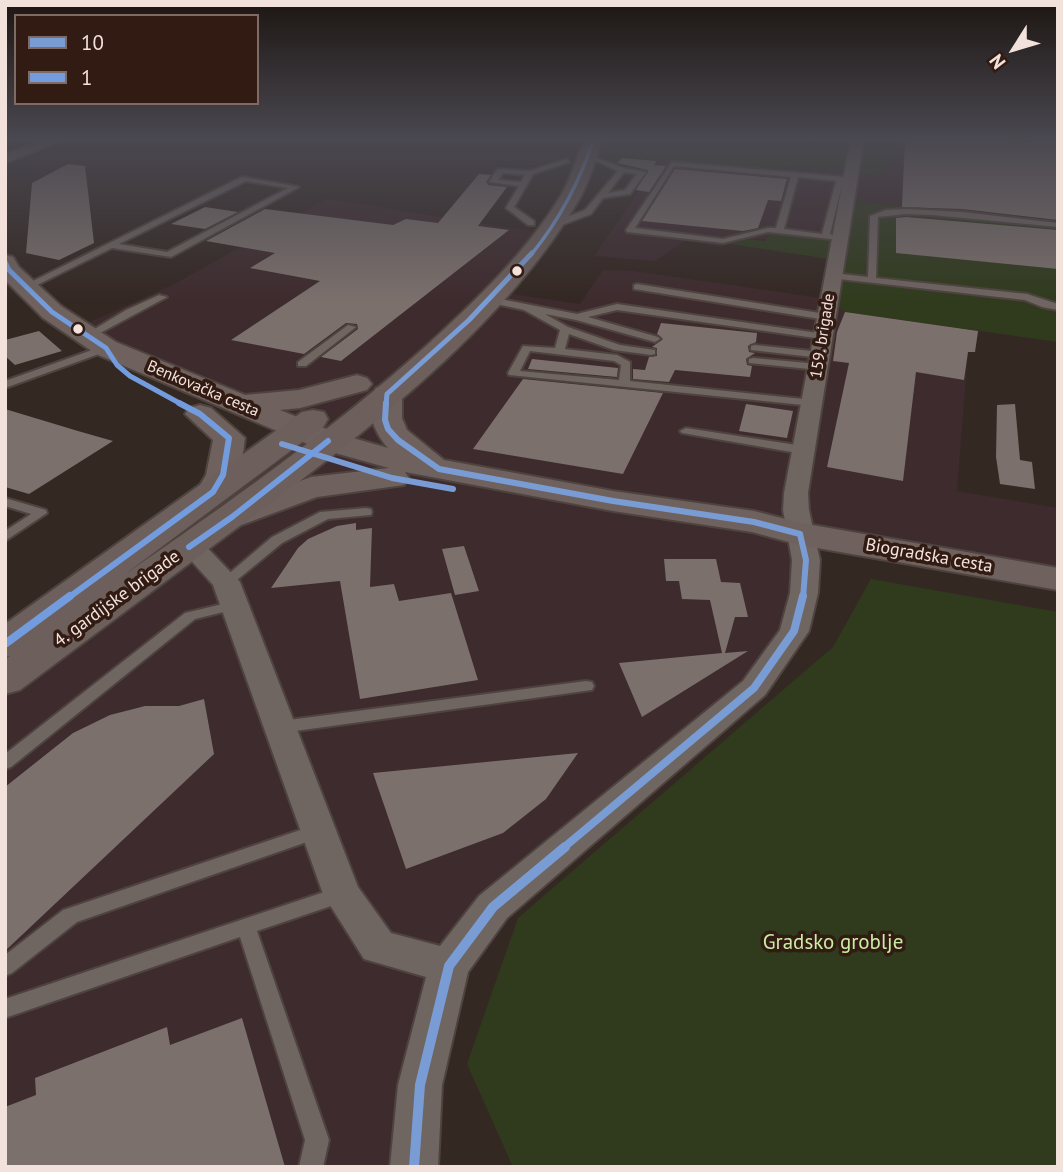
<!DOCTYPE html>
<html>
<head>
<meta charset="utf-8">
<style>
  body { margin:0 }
  #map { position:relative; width:1063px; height:1172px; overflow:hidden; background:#342823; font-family:"PT Sans",sans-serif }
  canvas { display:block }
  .frame { position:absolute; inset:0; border:7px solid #f3e2dc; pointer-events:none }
  .legend { position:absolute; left:14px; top:14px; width:245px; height:91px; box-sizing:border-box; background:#311b12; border:2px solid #7f6b63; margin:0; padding:9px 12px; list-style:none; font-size:21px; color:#f3e2dc }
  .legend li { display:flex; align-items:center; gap:14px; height:35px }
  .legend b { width:35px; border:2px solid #7f6b63 }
  .north { position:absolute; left:979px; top:14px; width:70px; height:70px; -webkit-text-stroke:5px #311b12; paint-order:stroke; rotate:233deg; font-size:19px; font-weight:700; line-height:28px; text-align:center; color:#f3e2dc }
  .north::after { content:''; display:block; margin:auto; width:24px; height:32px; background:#f3e2dc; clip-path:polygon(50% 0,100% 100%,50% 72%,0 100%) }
</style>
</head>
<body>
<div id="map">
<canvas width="1063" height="1172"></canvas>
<div class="frame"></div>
<ul class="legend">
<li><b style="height:9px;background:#799cd4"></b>10</li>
<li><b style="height:9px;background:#739cde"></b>1</li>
</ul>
<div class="north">N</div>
</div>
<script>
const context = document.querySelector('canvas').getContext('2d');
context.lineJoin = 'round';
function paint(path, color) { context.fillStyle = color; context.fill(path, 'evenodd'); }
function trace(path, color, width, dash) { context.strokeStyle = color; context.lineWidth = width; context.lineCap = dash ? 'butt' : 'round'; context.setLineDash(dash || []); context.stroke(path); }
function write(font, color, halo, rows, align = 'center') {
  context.font = font + ' "PT Sans",sans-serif'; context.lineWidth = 7; context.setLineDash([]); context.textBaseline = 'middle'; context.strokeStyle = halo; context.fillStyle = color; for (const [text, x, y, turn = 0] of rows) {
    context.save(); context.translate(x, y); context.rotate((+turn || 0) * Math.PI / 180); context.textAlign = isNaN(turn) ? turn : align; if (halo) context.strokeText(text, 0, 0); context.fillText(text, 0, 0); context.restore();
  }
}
paint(new Path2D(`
  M894 138H1058V220L848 201 840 240 746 239 720 247 685 241 655 261 594 256 662 158 782 169 889 163Z
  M326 199 537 232 484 290 580 304 603 270 634 271 828 299 845 312 979 331 975 352H968L957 491 1058 508V579L800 534 794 631 754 688 449 966 414 1167H5V661L304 443 207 402 126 362 77 328 176 283Z`), '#3e2b2e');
paint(new Path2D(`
  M594 138H720L857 146 858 138H894L889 163 882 171 868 175 854 171 785 167 782 169 591 153Z
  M848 201 1058 220V342L845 312 828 299 835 260 730 244 746 239 765 241 772 233 840 240Z
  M871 579 1058 612V1167H513L467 1064 518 918 833 647Z`), '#303b1d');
paint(new Path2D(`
  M905 138H985L1031 142 1030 138H1058V220L962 209 902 207Z
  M622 158 657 161 654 165 666 166 649 192 636 190 648 170 617 163Z
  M68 164 85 166 94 243 59 260 26 253 32 183Z
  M675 169 787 179 781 201 768 200 758 228 743 231 642 221Z
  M479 174 491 175 486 182 489 185 507 187 478 226 509 230 341 361 321 357 358 329 357 324 346 323 304 354 231 340 320 281 250 268 275 253 206 241 265 209 393 225 406 219 438 223Z
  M205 207 238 212 205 229 171 224Z
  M906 217 1058 230V269L896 253V218Z
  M845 312 978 331 975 352H968L964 380 916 372 903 481 827 467 849 363 833 361 837 332Z
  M661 323 757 333 756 342 748 346 749 352 755 353 746 359 747 365 752 366 750 377 675 370 669 382 633 379V369L645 370 649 357 657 356V348L652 347 663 339 657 334Z
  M39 331 62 351 15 365 5 356V340Z
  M532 359 618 368 617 377 528 369Z
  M523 379 663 393 623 474 473 449Z
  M746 404 793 411 787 438 739 431Z
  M1015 404 1020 460 1032 462 1035 489 1000 484 996 457 997 405Z
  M5 409 78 431 113 441 29 494 5 487Z
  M356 523V530L372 528 370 587 394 584 399 601 451 593 478 680 360 699 340 581 271 588 298 548 308 539 337 526Z
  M464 546 479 591 455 595 442 549Z
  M664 559H716L721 582 740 583 748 617H735L725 653 748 651 642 717 619 663 722 653 710 600 682 599 679 581H666Z
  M204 699 214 754 5 951V787L73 733 110 715 145 706H179Z
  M578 753 546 799 503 833 406 869 373 773Z
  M242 1018 285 1167H5V1107L36 1095 35 1078 167 1027 170 1045Z`), '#7b706c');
const lane = new Path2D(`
  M588 155 623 168 646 172 630 194 603 198 591 214 554 228H548V224L585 210 618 171 588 157ZM624 172 637 174 625 190 608 193Z
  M567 159 569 162 533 174 514 207 534 221V225H528L506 208 519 186 489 182 498 169 530 171ZM503 173 525 175 521 182 498 180Z
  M672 162 856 178 853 182 843 181 830 234 844 238 840 240 768 232 723 243 627 232 626 230ZM674 166 791 177 776 228H768L723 239 635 228ZM798 177 836 181 822 234 784 229Z
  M242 177 299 187 171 257 112 248 29 289 21 287ZM246 181 288 188 167 252 119 244Z
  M906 209 962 212 1058 223V227L932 215 906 214 878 217 876 278 1027 294 1058 304V310L1042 307 1025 300 830 278 829 276 833 273 868 277 870 216 886 210Z
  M637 284 826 314 831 317 826 320 634 289V285Z
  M159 295 167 297 91 338 83 336 126 310Z
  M490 297 577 314 617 304 825 334V338L822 339 617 310 588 317 658 337 660 339 655 342 576 320 545 314 568 327 620 345 655 350V354L651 355 614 350 569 334 565 349 617 355 630 362V381L813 400 818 403 813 406 509 375 508 373 523 346 555 348 560 330 524 310 487 302 485 300ZM530 351 614 361 621 365 619 380 520 371Z
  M348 325 356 327 306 366H298V362Z
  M106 345 111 348 110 350 5 388V381Z
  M755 345 821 352 826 355 821 358 751 350V346Z
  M753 358 819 364 824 367 819 370 749 363V359Z
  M686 428 803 446 809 450 803 454 682 433 680 431Z
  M5 498 46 510 47 513 5 541V531L31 514 5 506Z
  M366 508 371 509 372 512 371 515 328 519 282 543 231 585H221L219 582 272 537 320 512Z
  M235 601 240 602 242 605 240 608 195 619 11 767 5 769V754L185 613Z
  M586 681 592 682 594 686 592 690 281 733 275 731 273 727 275 723 281 721Z
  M318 824 324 826 327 831 324 836 77 922 12 973 5 976V955L63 910Z
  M342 886 349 888 352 894 349 900 257 931 329 1140 323 1167H299L305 1140 240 937 5 1018V999Z`);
const street = new Path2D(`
  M50 138H69L5 163V154Z
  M851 138H864L808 493 809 510 820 560 818 593 809 631 765 695 507 918 468 972 442 1085 438 1167H390L398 1085 426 977 364 959 323 894 213 585 178 546 182 540 191 538 200 540 240 582 358 887 391 933 440 946 479 896 743 681 780 630 790 593 792 560 783 510 784 493Z`);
const secondary = new Path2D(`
  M5 255 13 257 19 267 61 306 116 342 245 395 299 390 357 375 367 378 372 384 367 390 300 408 280 410 339 434 388 448C374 432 363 407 376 388L387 385 398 388 402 394V418L407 430 444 460 613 491 754 511 801 523 1058 568V590L800 545 752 532 613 511 405 472 409 478 404 485 317 497 244 524 232 528 220 524 214 517 220 510 311 477 389 468 317 448 96 354 43 318 5 280Z
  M200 405 211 408 245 438 240 475 225 499 213 502 201 499 196 492 206 475 213 440 185 414 189 408Z`);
const primary = new Path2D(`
  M585 138H603C596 157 590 180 580 198 502 332 352 443 229 534 159 586 90 638 20 690L5 694V659L10 656 5 657V624L302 412 313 410 324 412 328 419 324 426 124 575C228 503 331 431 425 347 474 302 525 254 560 197 571 180 577 157 585 138Z`);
trace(lane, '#4e433e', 4);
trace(street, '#4e433e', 4);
trace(secondary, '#4e433e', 4);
trace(primary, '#4e433e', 4);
paint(lane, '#6f6561');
paint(street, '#6f6561');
paint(secondary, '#6f625e');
paint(primary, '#6d5f5c');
trace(new Path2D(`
  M531 255C560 219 580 182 594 138`), '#799cd4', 3.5);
trace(new Path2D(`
  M386 405 387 394 469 320 532 253`), '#799cd4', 5);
trace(new Path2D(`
  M386 403 385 420 388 429 398 440 439 469 613 501 754 522 800 534
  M282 444 392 478 453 489
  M800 534 806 560 803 598`), '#799cd4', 6);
trace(new Path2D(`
  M562 849 754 688 794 631 803 596`), '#799cd4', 8);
trace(new Path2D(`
  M414 1167 420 1085 449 966 493 907 565 847`), '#799cd4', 10);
trace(new Path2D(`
  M5 262 9 270 52 312 106 348 117 365 130 376 183 405`), '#739cde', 5);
trace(new Path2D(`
  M189 547 232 517 328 441
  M68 598 213 492 223 475 229 438 200 414 179 403`), '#739cde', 6);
trace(new Path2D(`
  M5 644 70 596`), '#739cde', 8);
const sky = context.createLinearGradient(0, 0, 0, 302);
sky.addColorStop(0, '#1d1613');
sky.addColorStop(0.46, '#4a4850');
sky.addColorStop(1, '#4a485000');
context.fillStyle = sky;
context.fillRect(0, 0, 1063, 302);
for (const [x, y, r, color] of [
  [517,271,6,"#f3e2dc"],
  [78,329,6,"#f3e2dc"]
]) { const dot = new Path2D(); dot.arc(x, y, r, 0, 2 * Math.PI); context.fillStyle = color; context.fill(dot); trace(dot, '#311b12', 2.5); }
write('16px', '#f3e2dc', '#311b12', [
  ["159. brigade",823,336,-81],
  ["Benkovačka cesta",203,389,23]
]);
write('18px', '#f3e2dc', '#311b12', [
  ["Biogradska cesta",929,556,10],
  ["4. gardijske brigade",117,599,-36]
]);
write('21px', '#caeda4', '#311b12', [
  ["Gradsko groblje",833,943]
]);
</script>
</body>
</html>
